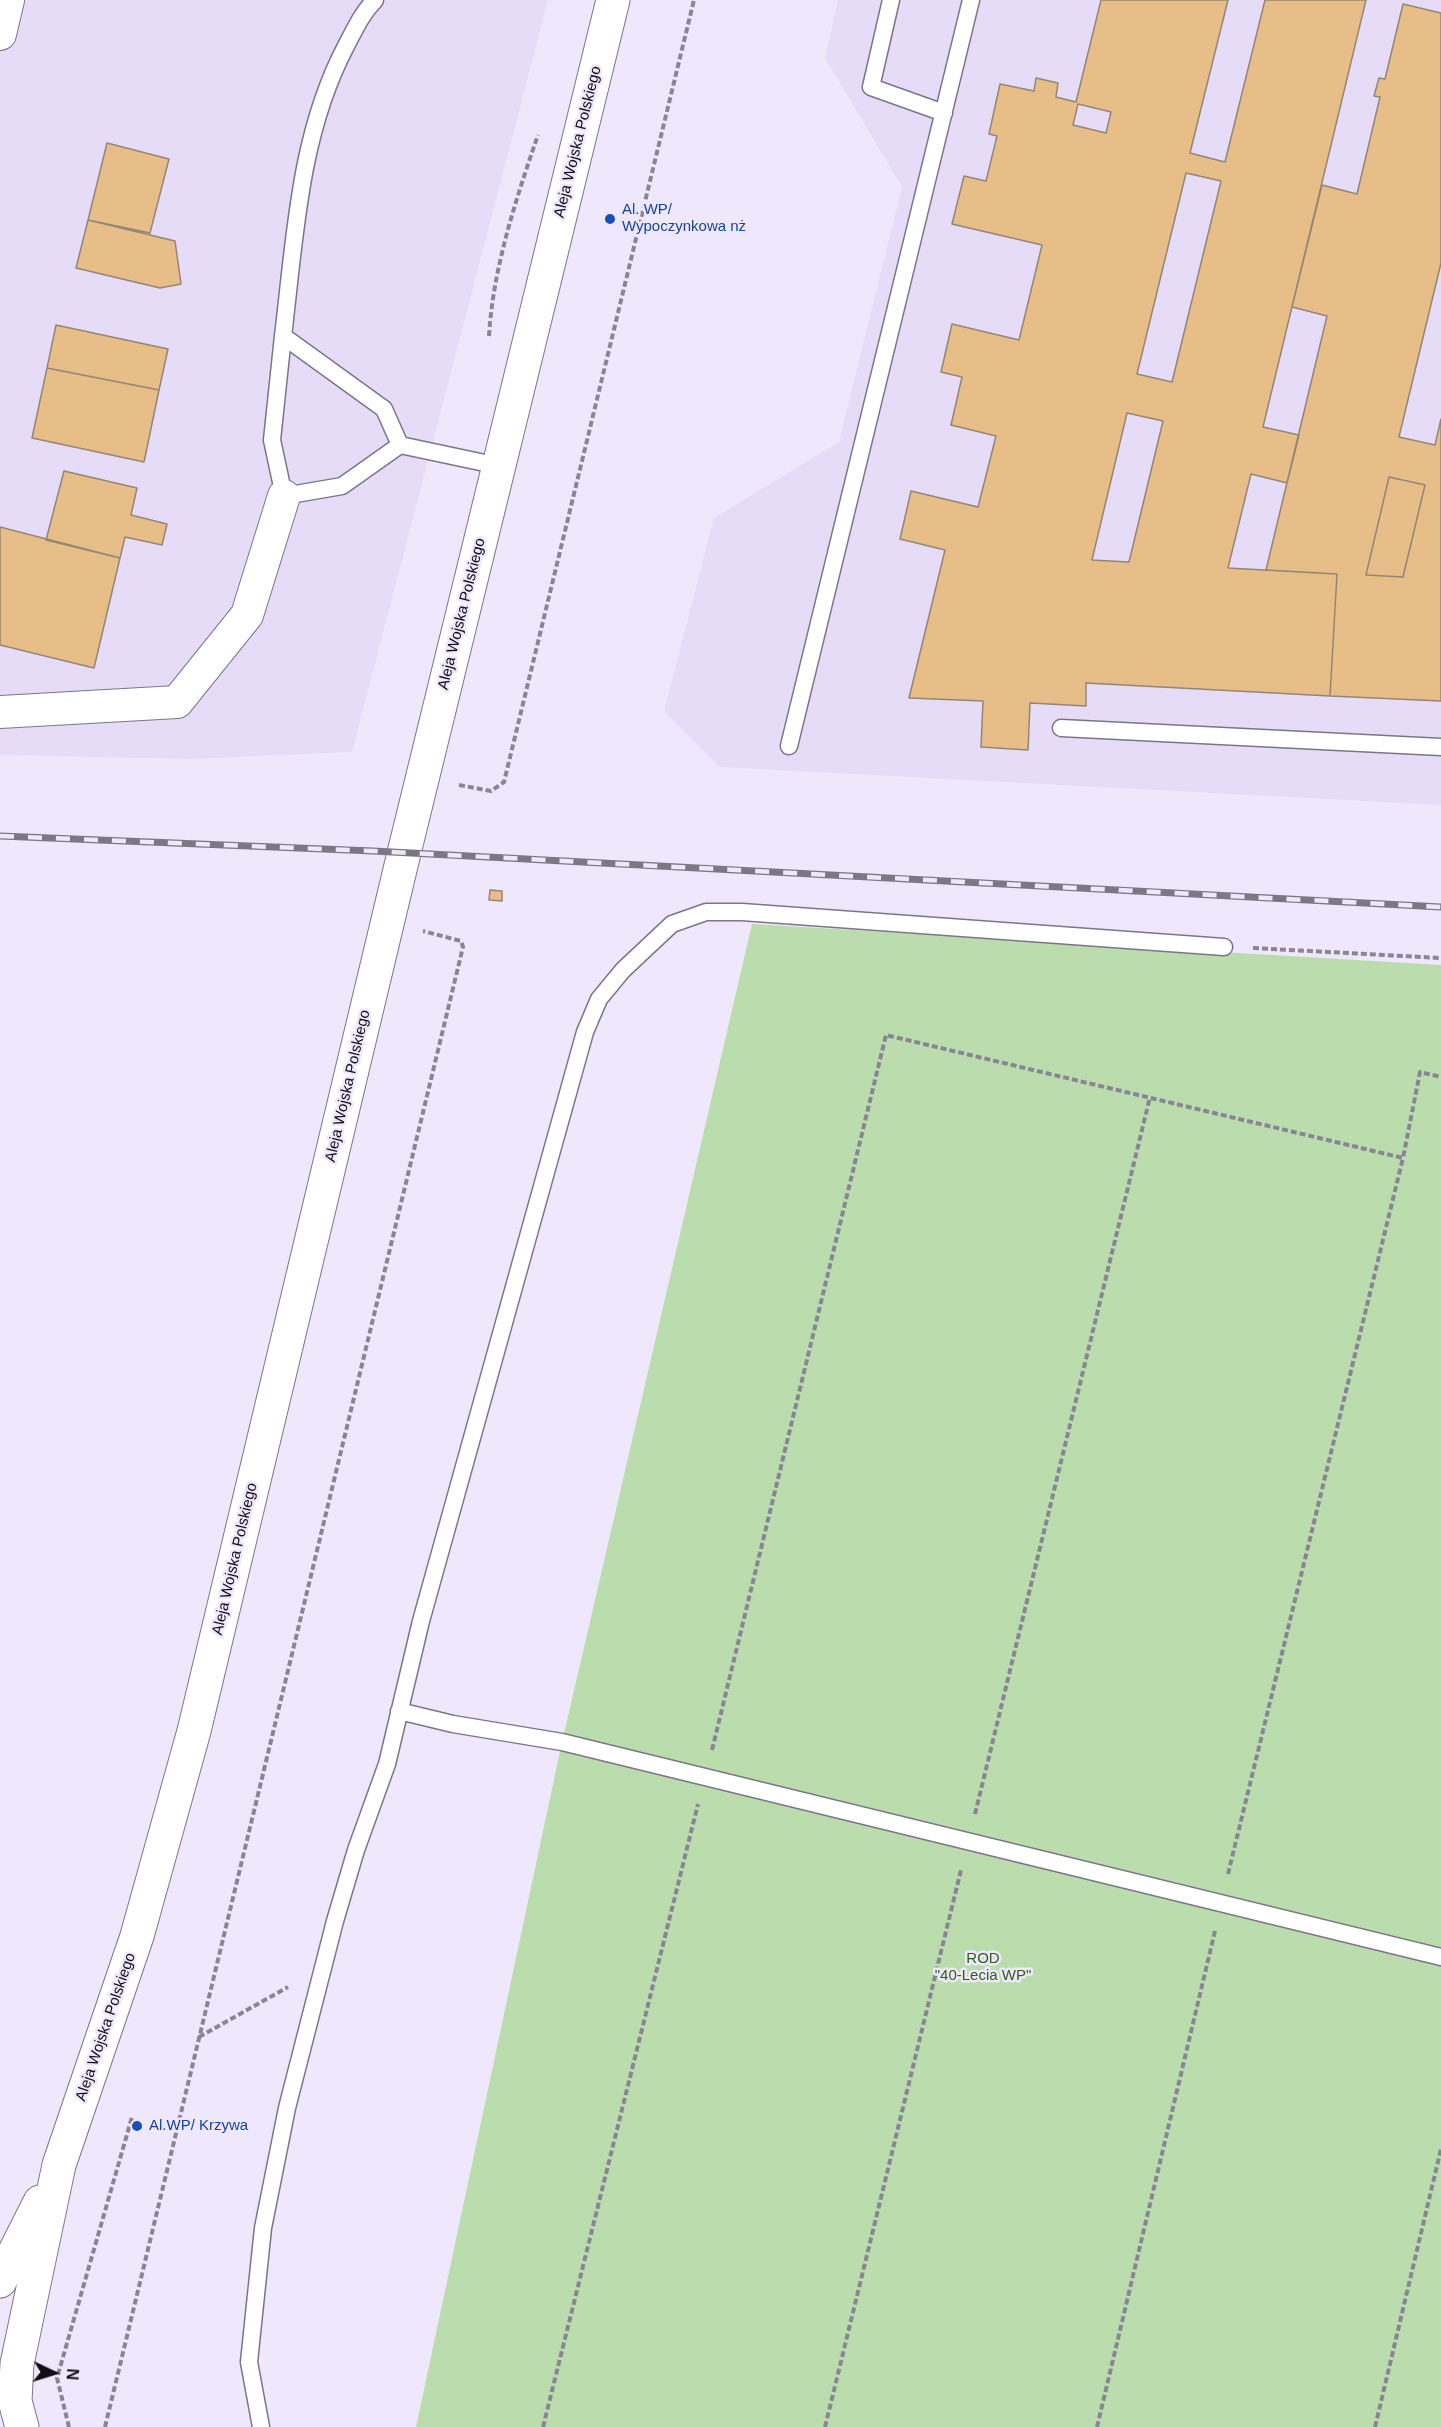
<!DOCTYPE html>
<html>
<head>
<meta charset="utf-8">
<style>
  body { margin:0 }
  #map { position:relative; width:1441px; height:2427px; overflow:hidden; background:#efe8fd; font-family:Arial,sans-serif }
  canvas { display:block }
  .north { position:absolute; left:24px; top:2343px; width:60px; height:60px; -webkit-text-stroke:4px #efe8fd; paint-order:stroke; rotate:94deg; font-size:16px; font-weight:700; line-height:24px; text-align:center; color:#100d14 }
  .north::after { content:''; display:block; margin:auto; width:21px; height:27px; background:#100d14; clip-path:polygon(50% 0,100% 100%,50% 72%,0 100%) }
</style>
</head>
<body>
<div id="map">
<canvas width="1441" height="2427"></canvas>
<div class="north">N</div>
</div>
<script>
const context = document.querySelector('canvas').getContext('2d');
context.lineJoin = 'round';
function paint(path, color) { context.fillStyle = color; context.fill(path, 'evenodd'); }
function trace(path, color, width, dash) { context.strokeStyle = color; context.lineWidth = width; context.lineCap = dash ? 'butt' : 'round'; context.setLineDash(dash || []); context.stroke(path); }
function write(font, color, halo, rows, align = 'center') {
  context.font = font + ' Arial,sans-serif'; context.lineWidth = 5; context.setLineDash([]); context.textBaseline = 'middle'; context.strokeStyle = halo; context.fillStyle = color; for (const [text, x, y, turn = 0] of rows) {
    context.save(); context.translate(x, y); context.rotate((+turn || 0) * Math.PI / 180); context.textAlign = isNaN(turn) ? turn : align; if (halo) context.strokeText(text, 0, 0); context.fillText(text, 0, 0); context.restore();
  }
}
paint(new Path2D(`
  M0 0H548L352 752 191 759 0 755Z
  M838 0H1441V805L720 767 664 711 714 518 839 442 902 187 825 58Z`), '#e6dcf8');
paint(new Path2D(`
  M752 924 1441 965V2427H416L562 1742Z`), '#bbddae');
const building = new Path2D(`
  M1101 0H1228L1190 153 1225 162 1265 0H1366L1263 427 1299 435 1287 483 1251 474 1228 568 1337 574 1330 696 1086 683V706L1030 703 1028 750 981 747 983 701 909 698 945 550 900 539 911 491 978 507 996 436 951 425 962 377 941 372 952 324 1019 340 1042 245 952 224 964 176 986 181 997 136 989 134 1000 84 1034 91 1036 78 1058 83 1056 97 1076 102ZM1078 104 1111 112 1106 133 1073 125ZM1186 173 1221 181 1172 382 1137 374ZM1127 413 1163 421 1129 562 1092 560Z
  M1403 4 1441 13V263L1399 437 1435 445 1441 419V701L1330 696 1337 574 1266 570 1327 316 1292 307 1322 185 1357 194 1380 97 1374 96 1379 78 1385 79ZM1389 477 1425 485 1403 577 1366 575Z
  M107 143 169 159 150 233 88 220Z
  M88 220 175 241 181 284 160 288 76 268Z
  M56 325 168 349 159 390 47 368Z
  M47 368 159 390 144 462 32 438Z
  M64 471 137 488 131 515 167 524 162 545 125 537 120 558 46 540Z
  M1389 477 1425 485 1403 577 1366 575Z
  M0 527 120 558 94 668 0 645Z
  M490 890 502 891V901L489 900Z`);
paint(building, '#e7bd88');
trace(building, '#948676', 1.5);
const service = new Path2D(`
  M891 0 871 87 944 113
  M283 336C295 238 299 135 346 46 355 29 362 13 375 0
  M400 445 384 409 283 336 272 440 284 496 342 486 400 445 499 466
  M1061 728 1441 747
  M789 746 971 0
  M399 1711 453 1724 562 1742 1441 1957
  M261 2427 249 2362 263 2228 287 2108 335 1921 356 1850 387 1764 421 1621 585 1032 599 999 623 970 672 924 706 912H742L1224 947`);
const minor = new Path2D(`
  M0 34 8 0
  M0 712 177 702 247 615 284 496`);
const secondary = new Path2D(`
  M0 2281 40 2202
  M22 2427 15 2401 17 2364 59 2165 137 1936 194 1731 404 853 613 0`);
trace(service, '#7c7588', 19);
trace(minor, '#7c7588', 34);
trace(secondary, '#7c7588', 35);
trace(new Path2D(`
  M489 336C493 268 516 199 538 135
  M459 785 491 791 504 782 694 0
  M1253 948 1441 958
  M712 1750 886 1035 1403 1158 1420 1072 1441 1077
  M975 1814 1150 1097
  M1228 1874 1403 1158
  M199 2037 288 1987
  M69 2427 57 2378 132 2117
  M105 2427 463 947 461 941 423 931
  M543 2427 698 1804
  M825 2427 961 1870
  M1097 2427 1215 1931
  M1375 2427 1441 2149`), '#8a8594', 4, [6, 3]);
trace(service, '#fff', 16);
trace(minor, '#fff', 32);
trace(secondary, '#fff', 33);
const rail = new Path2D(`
  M0 836 373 851 1441 907`);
trace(rail, '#7c7785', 7);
trace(rail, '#efe8fd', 4.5, [14]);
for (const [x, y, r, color] of [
  [610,219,6,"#1a4fb4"],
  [137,2126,6,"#1a4fb4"]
]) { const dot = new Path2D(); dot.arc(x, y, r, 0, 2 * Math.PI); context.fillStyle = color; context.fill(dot); trace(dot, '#efe8fd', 2); }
write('15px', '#100d14', '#efe8fd', [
  ["Aleja Wojska Polskiego",578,142,-76],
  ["Aleja Wojska Polskiego",462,614,-76],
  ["Aleja Wojska Polskiego",348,1086,-77],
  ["Aleja Wojska Polskiego",235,1559,-77],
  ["Aleja Wojska Polskiego",106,2027,-71]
]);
write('15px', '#164399', '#efe8fd', [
  ["Al. WP/",622,210],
  ["Wypoczynkowa nż",622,227],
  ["Al.WP/ Krzywa",149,2126]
], 'left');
write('15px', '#2f5e16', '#efe8fd', [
  ["ROD",983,1959],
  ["\"40-Lecia WP\"",983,1976]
]);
</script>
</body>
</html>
